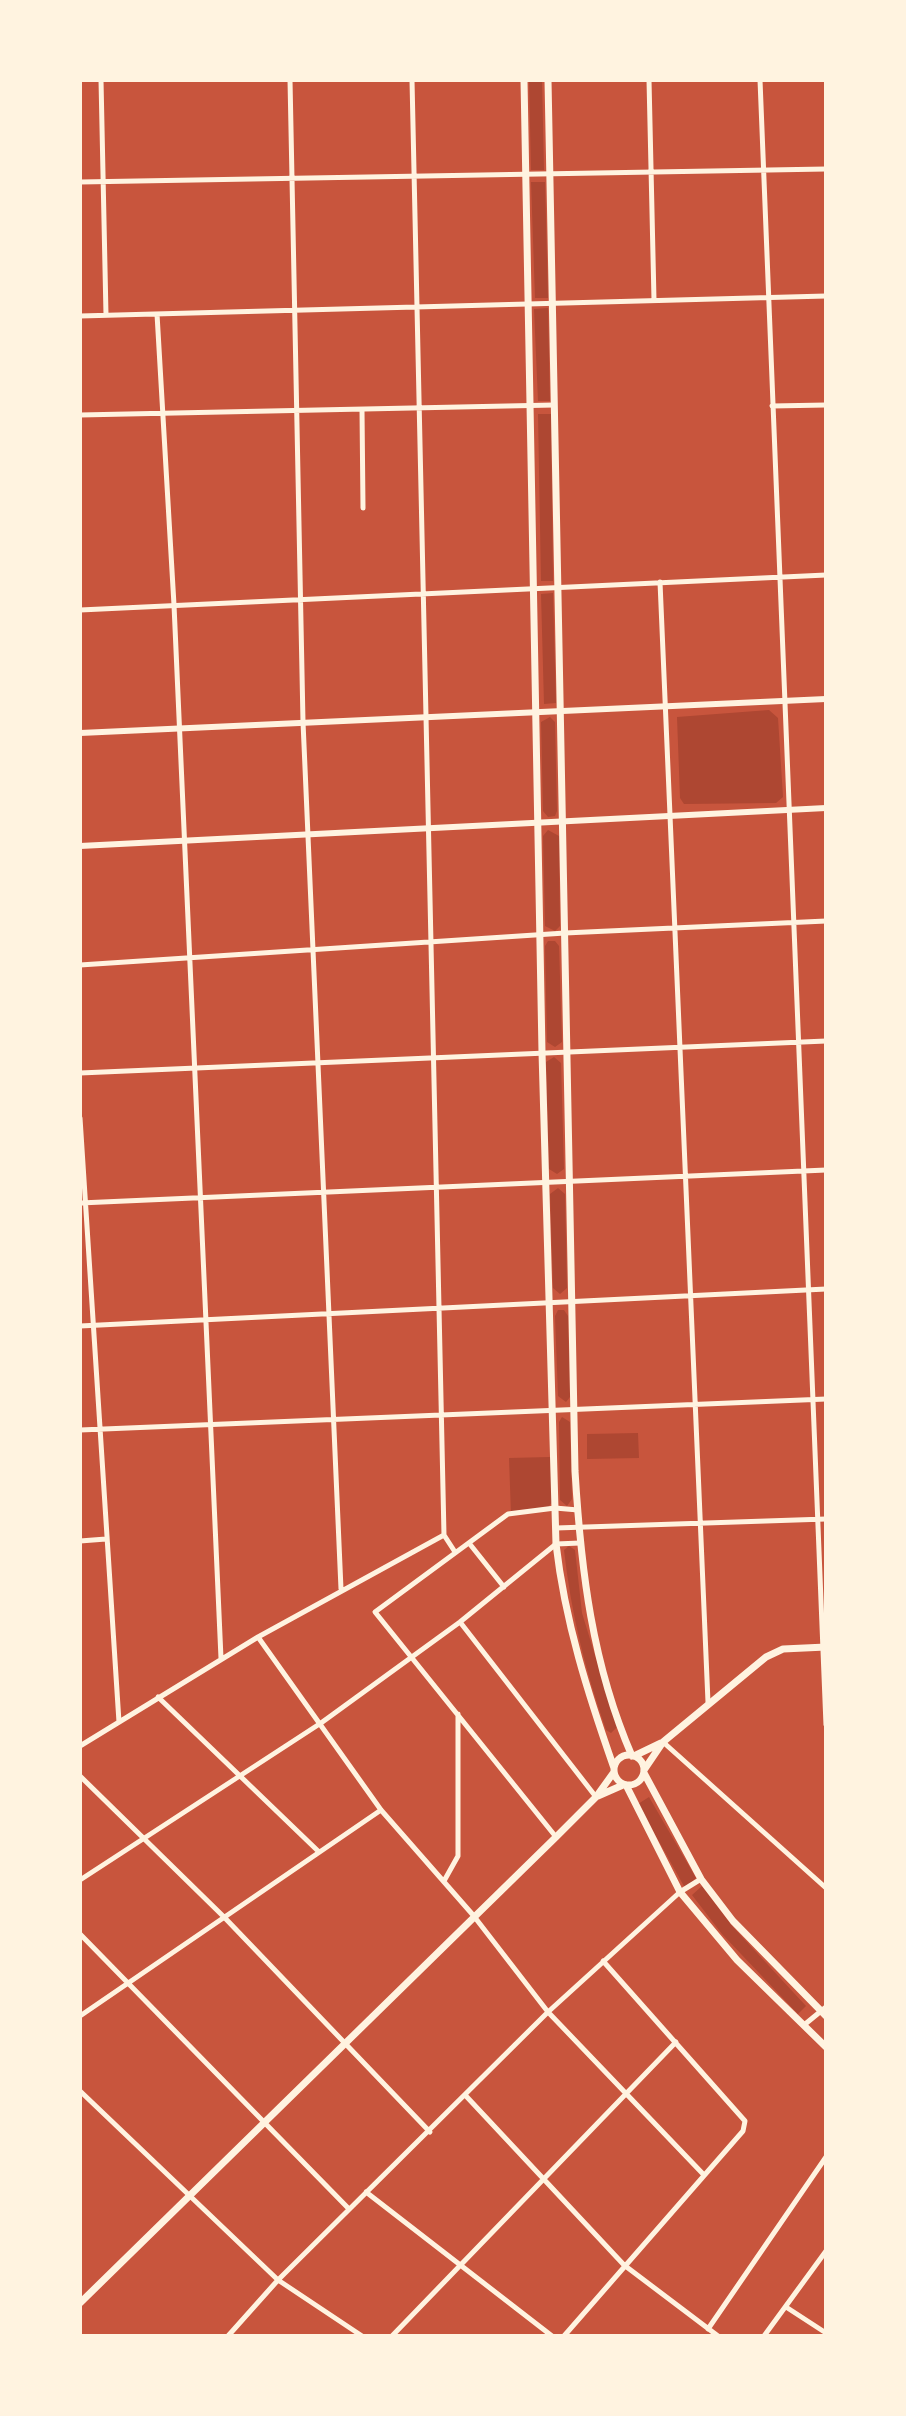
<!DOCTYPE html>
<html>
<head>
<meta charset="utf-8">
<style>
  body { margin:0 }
  #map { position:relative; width:906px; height:2416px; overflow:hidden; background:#c8553d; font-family:Mulish,sans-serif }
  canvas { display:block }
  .frame { position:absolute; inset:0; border:82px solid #fff3e0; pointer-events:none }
</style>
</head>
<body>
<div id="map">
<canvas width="906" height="2416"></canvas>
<div class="frame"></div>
</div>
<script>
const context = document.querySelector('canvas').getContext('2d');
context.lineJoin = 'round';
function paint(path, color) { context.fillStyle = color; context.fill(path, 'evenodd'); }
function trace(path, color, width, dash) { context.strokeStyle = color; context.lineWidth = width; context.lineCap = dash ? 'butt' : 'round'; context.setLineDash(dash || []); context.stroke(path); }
paint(new Path2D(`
  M529 80H542L544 170H531Z
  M531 182H545L548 298H535Z
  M548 308 550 401H538L534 309Z
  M538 414H551L553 581H541Z
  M553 593 556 703 544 704 541 594Z
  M769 710 778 718 783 797 776 803 684 804 680 798 677 717Z
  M550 717 555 722 557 811 555 816 548 817 543 811 541 722Z
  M548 830 559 836 560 926 555 931 545 926 543 836Z
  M548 941H555L559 946 562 1042 555 1047 547 1042 545 946Z
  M554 1057 561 1063 564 1169 557 1174 549 1169 546 1062Z
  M558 1188 565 1194 567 1288 560 1294 553 1288 550 1194Z
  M564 1310 568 1316 570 1397 566 1402 558 1396 555 1316 558 1310Z
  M562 1417 570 1422 572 1499 567 1506 560 1500 559 1422Z
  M638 1433 639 1458 587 1459V1434Z
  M550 1457 552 1502 547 1509 518 1510 511 1514 509 1458Z
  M569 1546 575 1550 582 1613 617 1727 611 1733 606 1730C585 1670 571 1613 564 1550Z
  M649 1797 696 1878 685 1888 638 1804Z
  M702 1886 733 1927 806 2006 798 2014 722 1934 692 1895Z`), '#ae4732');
trace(new Path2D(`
  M101 80 106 315
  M290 80 303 722 341 1589
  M412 80 444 1535 455 1552
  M649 80 654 300
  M760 80 826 1725
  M80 182 826 169
  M157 314 174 605 221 1658
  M80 316 826 296
  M772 406 826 405
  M362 410 363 508
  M80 415 554 405
  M660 582 708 1702
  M80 610 826 575
  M80 965 565 933 826 921
  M80 1073 826 1041
  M80 1118 119 1722
  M80 1203 826 1170
  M80 1326 826 1289
  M80 1430 826 1399
  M556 1528 826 1519
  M80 1541 106 1539
  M469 1543 504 1587
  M460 1622 596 1797
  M258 1637 381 1810 473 1915 548 2012 704 2175
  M158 1697 318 1851
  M663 1742 826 1888
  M80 1746 258 1637 444 1535
  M80 1776 224 1917 430 2132
  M556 1837 375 1612 508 1514 555 1508 578 1510
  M80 1880 321 1723 460 1622 556 1544 580 1543
  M444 1881 458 1856V1714
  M80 1934 349 2209
  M80 2016 381 1810
  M804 2025 826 2007
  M80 2091 278 2280 362 2336
  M466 2096 624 2265 718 2336
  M366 2192 552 2336
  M786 2307 826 2333
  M708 2329 826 2157
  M228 2336 278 2280 548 2012 680 1892 701 1879
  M392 2336 676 2042
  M564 2336 743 2131 745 2121 603 1961
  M764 2336 826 2251`), '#fff3e0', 5);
trace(new Path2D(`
  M80 733 826 699
  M80 846 826 808`), '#fff3e0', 6);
trace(new Path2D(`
  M524 80 542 1052 556 1544C565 1622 588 1694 614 1768
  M548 80 575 1471C581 1570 592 1664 632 1756
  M614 1770a15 15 0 1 1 30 0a15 15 0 1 1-30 0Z
  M634 1756 661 1743
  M644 1770 663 1742 766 1657 783 1649 826 1647
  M644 1773 701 1879 733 1921 826 2016
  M626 1785 680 1892 737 1960 826 2047
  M598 1796 623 1785
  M80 2303 556 1837 596 1797 614 1772`), '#fff3e0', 7);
</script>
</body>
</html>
